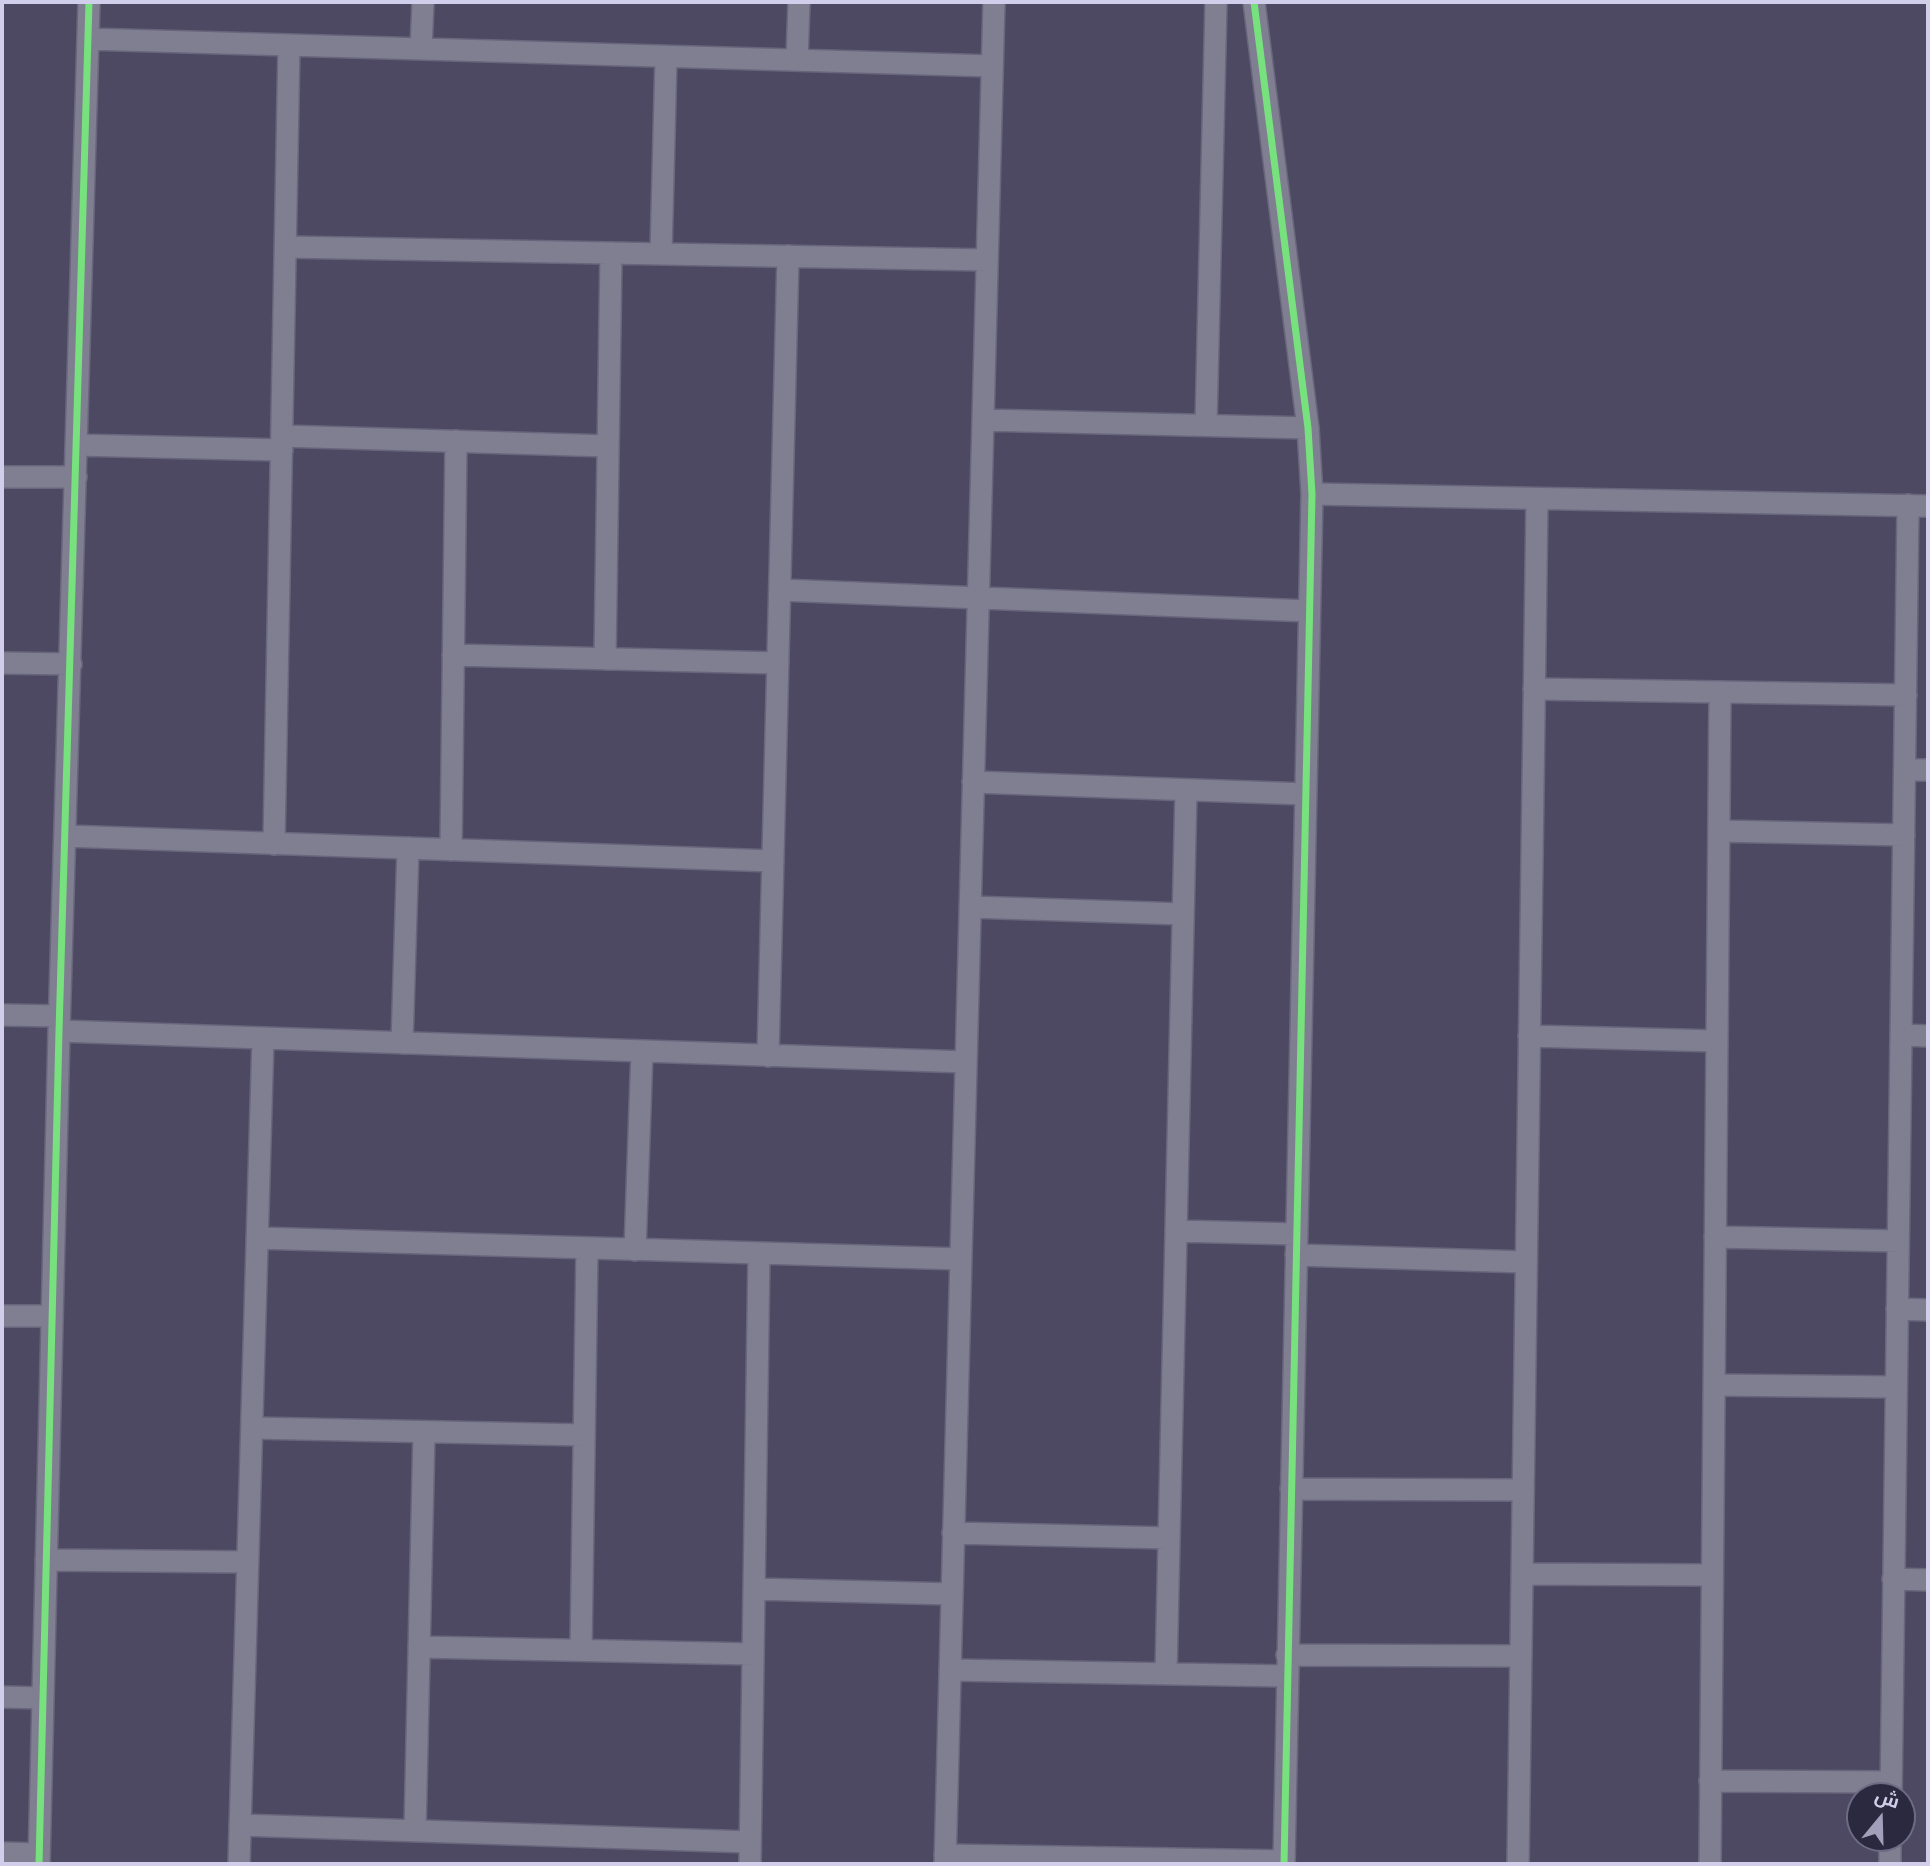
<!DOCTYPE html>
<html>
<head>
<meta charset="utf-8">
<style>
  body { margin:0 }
  #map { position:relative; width:1930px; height:1866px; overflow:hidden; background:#4d4963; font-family:Signika,Cairo,sans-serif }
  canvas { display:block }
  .frame { position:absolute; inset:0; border:4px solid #d0ceeb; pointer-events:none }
  .north { position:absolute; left:1846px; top:1782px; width:70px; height:70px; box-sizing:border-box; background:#2b293f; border:2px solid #6d6b84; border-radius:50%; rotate:19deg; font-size:19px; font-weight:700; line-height:28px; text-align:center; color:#d0ceeb }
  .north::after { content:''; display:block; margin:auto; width:24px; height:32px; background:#a29fbb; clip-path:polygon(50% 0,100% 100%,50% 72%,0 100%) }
</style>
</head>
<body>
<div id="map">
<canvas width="1930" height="1866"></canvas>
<div class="frame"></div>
<div class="north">ش</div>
</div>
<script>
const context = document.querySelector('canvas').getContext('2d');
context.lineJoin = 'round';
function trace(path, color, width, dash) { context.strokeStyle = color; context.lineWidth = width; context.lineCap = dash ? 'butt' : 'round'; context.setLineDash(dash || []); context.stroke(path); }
const minor = new Path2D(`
  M1254 2 1308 428 1312 494 1284 1864
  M88 39 992 66
  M421 49 423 2
  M797 60 799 2
  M286 247 987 260
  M661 254 666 57
  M983 420 1308 428
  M1206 425 1216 2
  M282 436 608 446
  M77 445 282 450
  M2 477H76
  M1312 494 1928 506
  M780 590 1309 611
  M453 655 778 663
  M605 659 611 253
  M2 663 71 664
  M1534 689 1906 695
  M1905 770H1928
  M973 782 1305 794
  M1719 831 1904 835
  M66 836 773 861
  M274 844 289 45
  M451 850 456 441
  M970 907 1183 914
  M2 1015 59 1016
  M59 1031 966 1062
  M1901 1035 1928 1036
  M1529 1036 1717 1041
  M402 1043 408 848
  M768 1056 788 256
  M1176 1231 1296 1234
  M1715 1237 1898 1241
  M257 1238 961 1259
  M635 1250 642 1051
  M1296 1255 1526 1262
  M1897 1309 1928 1310
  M2 1316H52
  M1714 1385 1896 1387
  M252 1428 584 1435
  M1291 1489 1523 1490
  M953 1533 1169 1538
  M46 1560 247 1562
  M1522 1574 1712 1575
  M1893 1579 1928 1580
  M754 1589 952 1594
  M419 1647 753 1654
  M581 1650 587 1248
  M1287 1655 1521 1656
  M950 1670 1287 1676
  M1166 1674 1186 790
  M2 1697 43 1698
  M1710 1781 1891 1782
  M1891 1796 1908 505
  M240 1825 750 1842
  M415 1831 424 1432
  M2 1853 39 1854
  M945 1855 1284 1861
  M39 1864 59 1031 89 2
  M239 1864 263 1038
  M750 1864 759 1253
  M945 1864 994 2
  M1518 1864 1537 499
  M1710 1864 1720 692
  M1890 1864V1838`);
trace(minor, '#68667c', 24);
trace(minor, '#807e91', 21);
trace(new Path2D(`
  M1254 2 1308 428 1312 494 1284 1864
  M39 1864 59 1031 89 2`), '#77e17e', 7);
</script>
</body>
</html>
